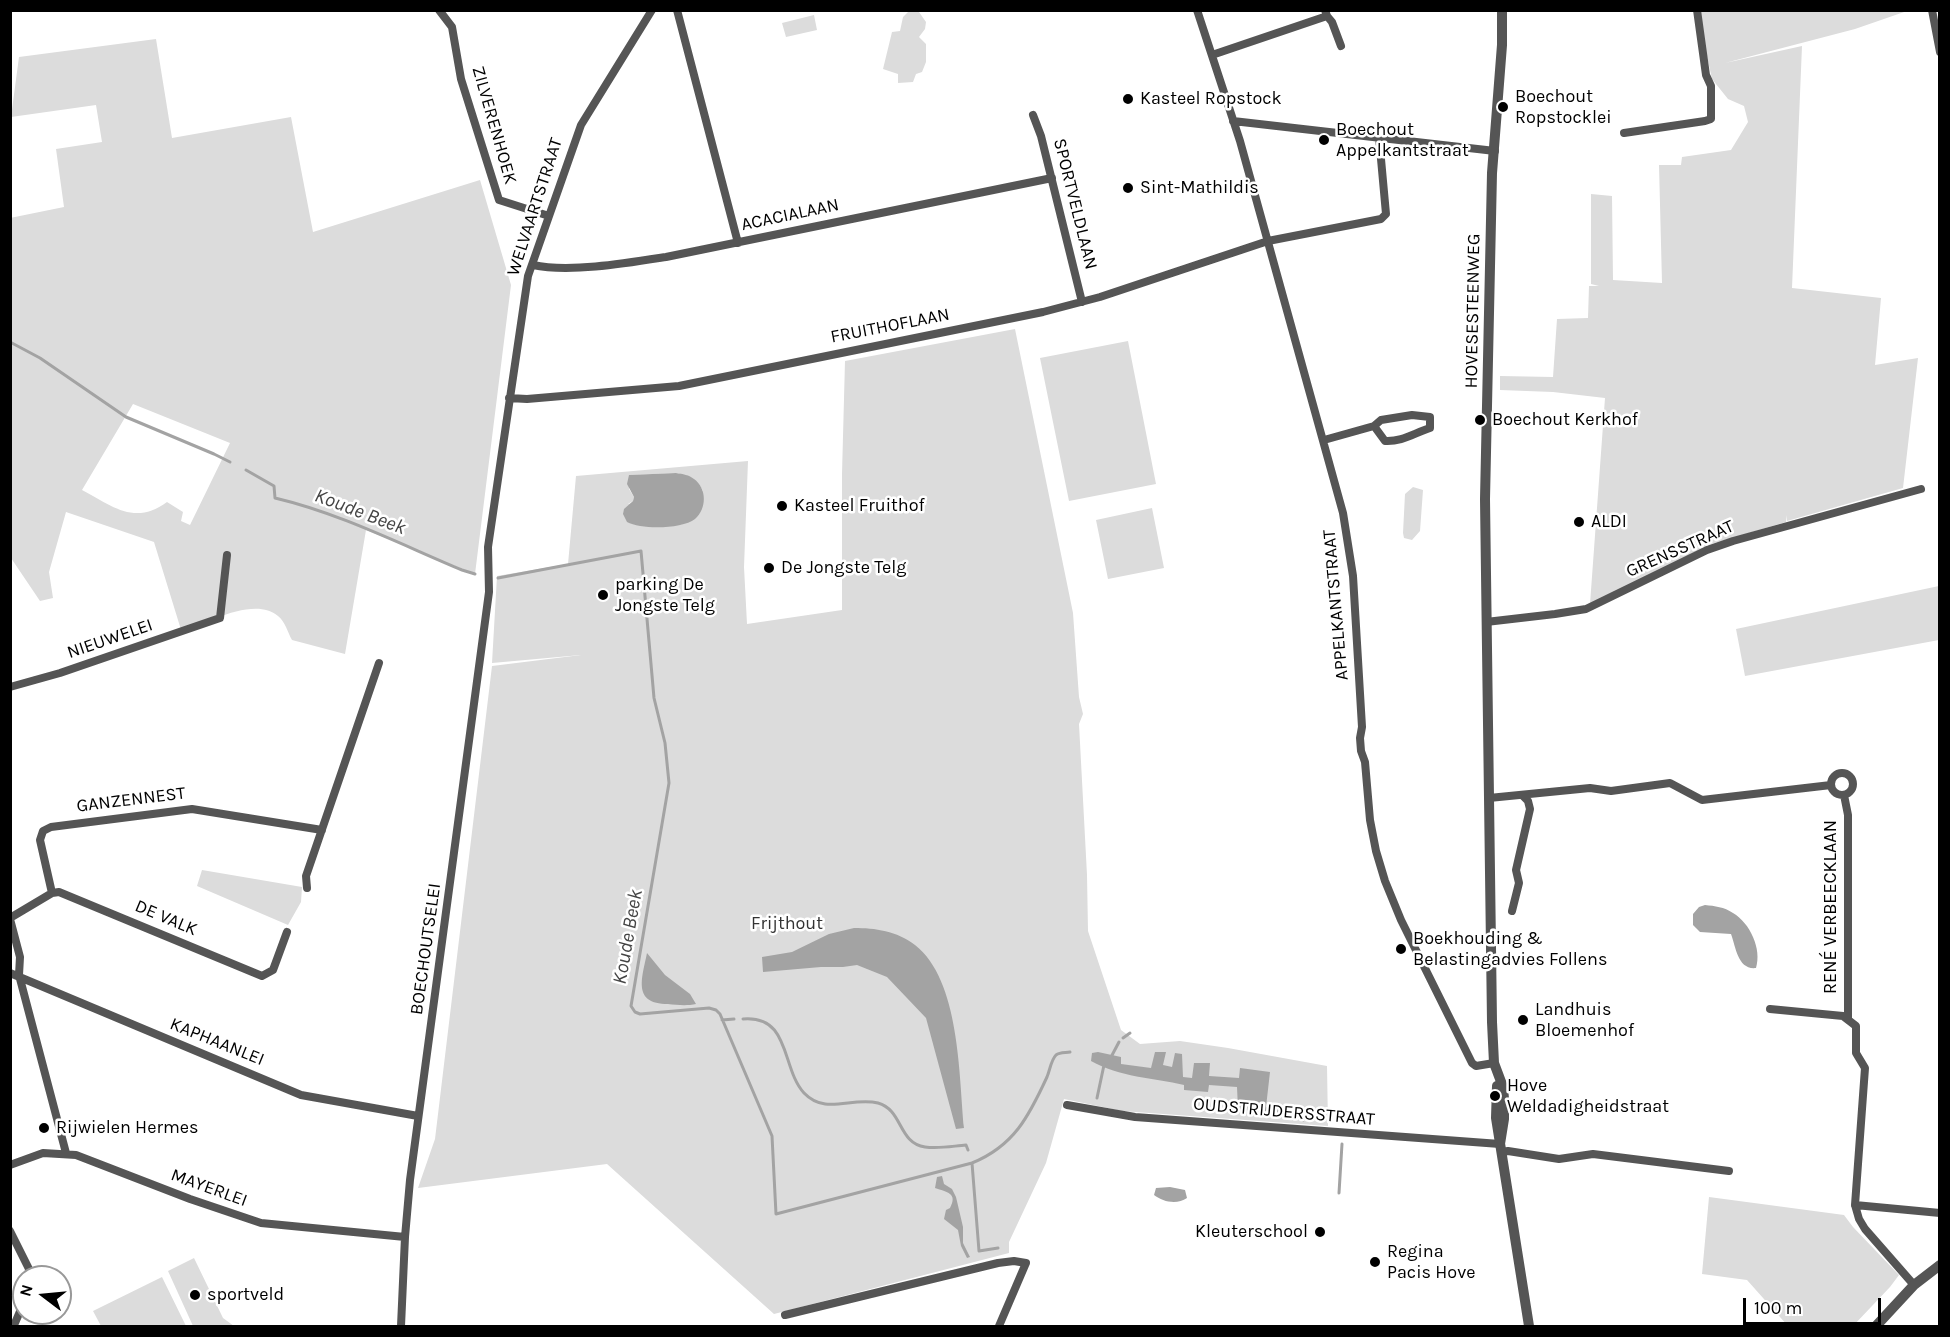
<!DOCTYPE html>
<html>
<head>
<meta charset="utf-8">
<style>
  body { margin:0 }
  #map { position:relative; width:1950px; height:1337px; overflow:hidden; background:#fff; font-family:Karla,sans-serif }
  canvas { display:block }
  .frame { position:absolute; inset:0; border:12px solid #000; pointer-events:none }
  .north { position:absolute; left:12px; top:1265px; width:60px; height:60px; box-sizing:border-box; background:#fff; border:2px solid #999; border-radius:50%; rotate:286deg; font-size:16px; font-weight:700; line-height:24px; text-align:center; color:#000 }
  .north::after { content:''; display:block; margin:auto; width:21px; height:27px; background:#000; clip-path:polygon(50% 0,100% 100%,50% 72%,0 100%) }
  .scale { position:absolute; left:1743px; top:1298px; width:138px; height:27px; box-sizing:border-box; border:3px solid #000; border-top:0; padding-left:8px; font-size:18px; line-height:21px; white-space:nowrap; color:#000; -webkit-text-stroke:4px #fff; paint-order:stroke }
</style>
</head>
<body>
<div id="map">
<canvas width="1950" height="1337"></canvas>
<div class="frame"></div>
<div class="north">N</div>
<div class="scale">100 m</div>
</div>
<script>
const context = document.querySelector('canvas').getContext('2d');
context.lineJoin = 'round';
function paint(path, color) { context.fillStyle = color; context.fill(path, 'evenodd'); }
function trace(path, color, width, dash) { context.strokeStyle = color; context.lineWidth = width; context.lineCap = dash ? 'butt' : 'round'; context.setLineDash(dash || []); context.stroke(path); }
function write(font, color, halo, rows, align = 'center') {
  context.font = font + ' Karla,sans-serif'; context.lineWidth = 5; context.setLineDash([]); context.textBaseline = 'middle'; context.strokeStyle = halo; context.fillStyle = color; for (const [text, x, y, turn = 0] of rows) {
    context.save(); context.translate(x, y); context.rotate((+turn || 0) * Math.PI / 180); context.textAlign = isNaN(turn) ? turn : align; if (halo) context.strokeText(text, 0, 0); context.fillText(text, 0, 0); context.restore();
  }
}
paint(new Path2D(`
  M910 10 919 12 926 22 925 29 919 37 926 44V62L922 72 916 74 913 82 898 83V74L883 69 892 32 900 31 903 17Z
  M1697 11H1907L1855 29 1725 63 1802 46 1792 288 1881 298 1875 365 1918 358 1903 488 1787 521V515L1786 522 1711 544 1590 604 1605 398 1553 392 1500 390V376L1553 377 1557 319 1588 318 1589 286H1599L1591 284V194L1612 196 1613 280 1662 283 1659 165H1681L1682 157 1731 150 1748 122 1744 106 1728 99 1712 79Z
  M814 15 817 30 786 37 782 23Z
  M156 39 172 138 291 117 313 232 480 180 511 285 475 574 366 530 345 654 292 640C288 633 285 621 278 616 255 596 205 623 182 633L154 542 66 512 49 572 53 598 40 601 11 558 10 218 64 207 56 149 102 142 96 105 11 117 19 57ZM133 404 230 443 190 525 181 521 183 512 167 502C135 526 112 506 82 490Z
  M1015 329 1073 613 1079 697 1083 714 1079 724 1087 875 1088 931 1121 1030 1140 1044 1180 1041 1228 1048 1327 1066 1328 1126 1122 1111 1064 1099 1046 1163 1009 1242V1253L774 1314 607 1164 418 1188 435 1139 492 666 581 655 492 663 497 576 568 564 576 476 748 461 744 567 747 624 842 610V474L845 361ZM676 473C688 475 698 480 703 491L628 504 633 501 634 497 629 489V475Z
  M1128 341 1156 484 1069 501 1040 358Z
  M1413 487 1423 490 1420 531 1412 540 1404 538 1403 533 1405 494Z
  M1152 508 1164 568 1108 579 1096 520Z
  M1939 586V640L1745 676 1736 629Z
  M202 870 302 887 301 902 288 925 197 886Z
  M1709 1197 1844 1215 1853 1227 1899 1275 1890 1287 1853 1326H1788L1747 1280 1702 1274Z
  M194 1258 223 1318 234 1326H193L168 1271Z
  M162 1277 186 1326H101L93 1311Z`), '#dcdcdc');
paint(new Path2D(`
  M676 473C683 474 689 475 694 479 707 488 707 509 695 519 682 529 642 530 627 522L623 514 624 509 633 501 634 497 627 484 629 475Z
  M1705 905C1715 906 1724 907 1733 913 1750 923 1762 949 1756 968 1738 970 1736 948 1731 934L1700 932 1693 925V914L1699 907Z
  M854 928C875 928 897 931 915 945 960 980 959 1075 964 1128L956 1129 926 1018 887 977 857 965 843 967H821L763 972 762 957 792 952 829 934Z
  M647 953 665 975 690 994 696 1004C687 1006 677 1005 668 1004 632 1004 642 978 647 953Z
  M1098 1052 1121 1057V1064L1151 1068 1155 1052H1166L1163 1065 1172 1067 1175 1053 1182 1054 1183 1077 1192 1078 1194 1063H1210L1209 1076 1239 1078 1240 1068 1270 1072 1266 1107 1305 1115 1307 1119 1303 1122 1301 1118 1238 1109 1237 1087 1209 1085 1208 1092 1184 1090V1085C1154 1078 1119 1077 1091 1061L1092 1053Z
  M942 1176 944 1184 952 1189 956 1197 963 1227V1243L970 1257 967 1258 961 1246 958 1230 944 1219 946 1210 950 1208C958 1193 947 1192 935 1188L937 1177Z
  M1170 1187 1185 1190 1187 1198C1177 1205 1163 1202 1154 1195L1156 1188Z`), '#a3a3a3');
trace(new Path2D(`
  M10 342 40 358 126 417 214 454 230 462
  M246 470 274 486 275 498C339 513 400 544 462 570L475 574
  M498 578 641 551 654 698 665 743 669 783 631 1006 635 1012 640 1014 709 1008 716 1010 720 1014 772 1136 776 1214 972 1163
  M743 1019C791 1015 781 1068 804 1093 826 1116 852 1096 878 1103 903 1110 898 1143 925 1147 939 1149 953 1146 966 1145L968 1150
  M722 1020 734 1019
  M1123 1038 1130 1033
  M1110 1059 1119 1042
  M1097 1098 1104 1065
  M1339 1193 1342 1144
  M998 1248 979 1251 972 1163C1014 1146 1029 1116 1047 1077 1050 1070 1051 1060 1056 1055 1060 1052 1066 1053 1070 1052`), '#a3a3a3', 3);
trace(new Path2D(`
  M439 10 452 27 461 79 499 200 549 216
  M677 10 738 243
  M1197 10 1240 141 1343 513 1353 576 1362 727 1360 738 1361 751 1365 762 1370 820 1376 851 1385 881 1401 920 1472 1063 1476 1066 1494 1063
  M1932 10 1940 52
  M1327 16 1332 22 1341 46
  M1212 55 1327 16 1325 10
  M1033 115 1041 136 1082 302
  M1233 121 1495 151
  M1624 133 1705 121 1711 119V86L1706 75 1697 10
  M533 265C569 273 628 263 666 257L1052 178
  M509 398 527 399 679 386 1043 312 1100 297 1268 241 1381 219 1386 214 1379 137
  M1324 440 1374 426 1381 420 1412 415 1430 417V428C1414 433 1402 442 1385 441L1374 426
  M1486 622 1555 614 1586 609 1707 550 1733 541 1921 489
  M10 687 60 673 220 618 227 555
  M1831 784a11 11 0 1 1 22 0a11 11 0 1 1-22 0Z
  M1844 795 1848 815V1019
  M1489 798 1590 788 1611 791 1670 783 1702 800 1831 785
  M307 888 306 876 379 663
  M52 893 40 840 43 831 51 827 192 809 322 830
  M1512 911 1519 883 1516 870 1530 809 1528 801 1522 795
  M10 918 52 893 59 892 262 976 273 970 287 932
  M10 919 20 957 19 975 66 1153
  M10 973 301 1095 418 1116
  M1770 1009 1843 1016 1856 1026V1053L1865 1068 1855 1205 1859 1219 1865 1229 1914 1285
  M1067 1105 1135 1117 1500 1144
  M1501 1152 1508 1151 1559 1159 1593 1154 1729 1171
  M10 1165 43 1153 76 1155 190 1199 261 1223 405 1237
  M1855 1205 1940 1213
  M10 1231 30 1271 31 1277
  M785 1315 998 1263 1014 1261 1026 1263 999 1326
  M12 1326 15 1323 24 1302
  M401 1326 405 1237 410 1180 489 592 488 547 528 276 581 125 652 10`), '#555', 8);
trace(new Path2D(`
  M1497 1086 1496 1118 1529 1326
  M1500 1144 1504 1119V1099L1503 1087 1494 1063 1492 1022 1485 499 1492 173 1502 45V10
  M1876 1326 1914 1285 1940 1265`), '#555', 10);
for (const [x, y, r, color] of [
  [1128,99,6,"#000"],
  [1503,107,6,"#000"],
  [1324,140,6,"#000"],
  [1128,188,6,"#000"],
  [1480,420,6,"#000"],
  [782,506,6,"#000"],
  [1579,522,6,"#000"],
  [769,568,6,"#000"],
  [603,595,6,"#000"],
  [1401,949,6,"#000"],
  [1523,1020,6,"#000"],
  [1495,1096,6,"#000"],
  [44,1128,6,"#000"],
  [1320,1232,6,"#000"],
  [1375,1262,6,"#000"],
  [195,1295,6,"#000"]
]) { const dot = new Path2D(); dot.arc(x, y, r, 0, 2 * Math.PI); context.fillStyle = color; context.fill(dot); trace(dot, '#fff', 2); }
write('18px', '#000', '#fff', [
  ["Boechout",1515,97],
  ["Ropstocklei",1515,118],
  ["Kasteel Ropstock",1140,99],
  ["Boechout",1336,130],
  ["Appelkantstraat",1336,151],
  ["Sint-Mathildis",1140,188],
  ["Boechout Kerkhof",1492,420],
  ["Kasteel Fruithof",794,506],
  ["ALDI",1591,522],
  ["De Jongste Telg",781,568],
  ["parking De",615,585],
  ["Jongste Telg",615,606],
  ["Boekhouding &",1413,939],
  ["Belastingadvies Follens",1413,960],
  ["Landhuis",1535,1010],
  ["Bloemenhof",1535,1031],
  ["Hove",1507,1086],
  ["Weldadigheidstraat",1507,1107],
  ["Rijwielen Hermes",56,1128],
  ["Kleuterschool",1308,1232,"right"],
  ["Regina",1387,1252],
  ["Pacis Hove",1387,1273],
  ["sportveld",207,1295]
], 'left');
write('18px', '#000', '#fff', [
  ["ZILVERENHOEK",494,125,74],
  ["SPORTVELDLAAN",1075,204,76],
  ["WELVAARTSTRAAT",535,207,-72],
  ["ACACIALAAN",790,215,-12],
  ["HOVESESTEENWEG",1473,311,-89],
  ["FRUITHOFLAAN",890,326,-11],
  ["GRENSSTRAAT",1680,549,-24],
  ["APPELKANTSTRAAT",1336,605,-95],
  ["NIEUWELEI",110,639,-19],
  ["GANZENNEST",131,800,-7],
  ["RENÉ VERBEECKLAAN",1831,907,-90],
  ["DE VALK",166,918,23],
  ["BOECHOUTSELEI",426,949,-82],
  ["KAPHAANLEI",217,1042,22],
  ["OUDSTRIJDERSSTRAAT",1284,1112,5],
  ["MAYERLEI",209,1188,20]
]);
write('18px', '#333', '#fff', [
  ["Frijthout",787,924]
]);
write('italic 20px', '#444', '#fff', [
  ["Koude Beek",360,512,21],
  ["Koude Beek",628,937,-80]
]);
</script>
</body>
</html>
